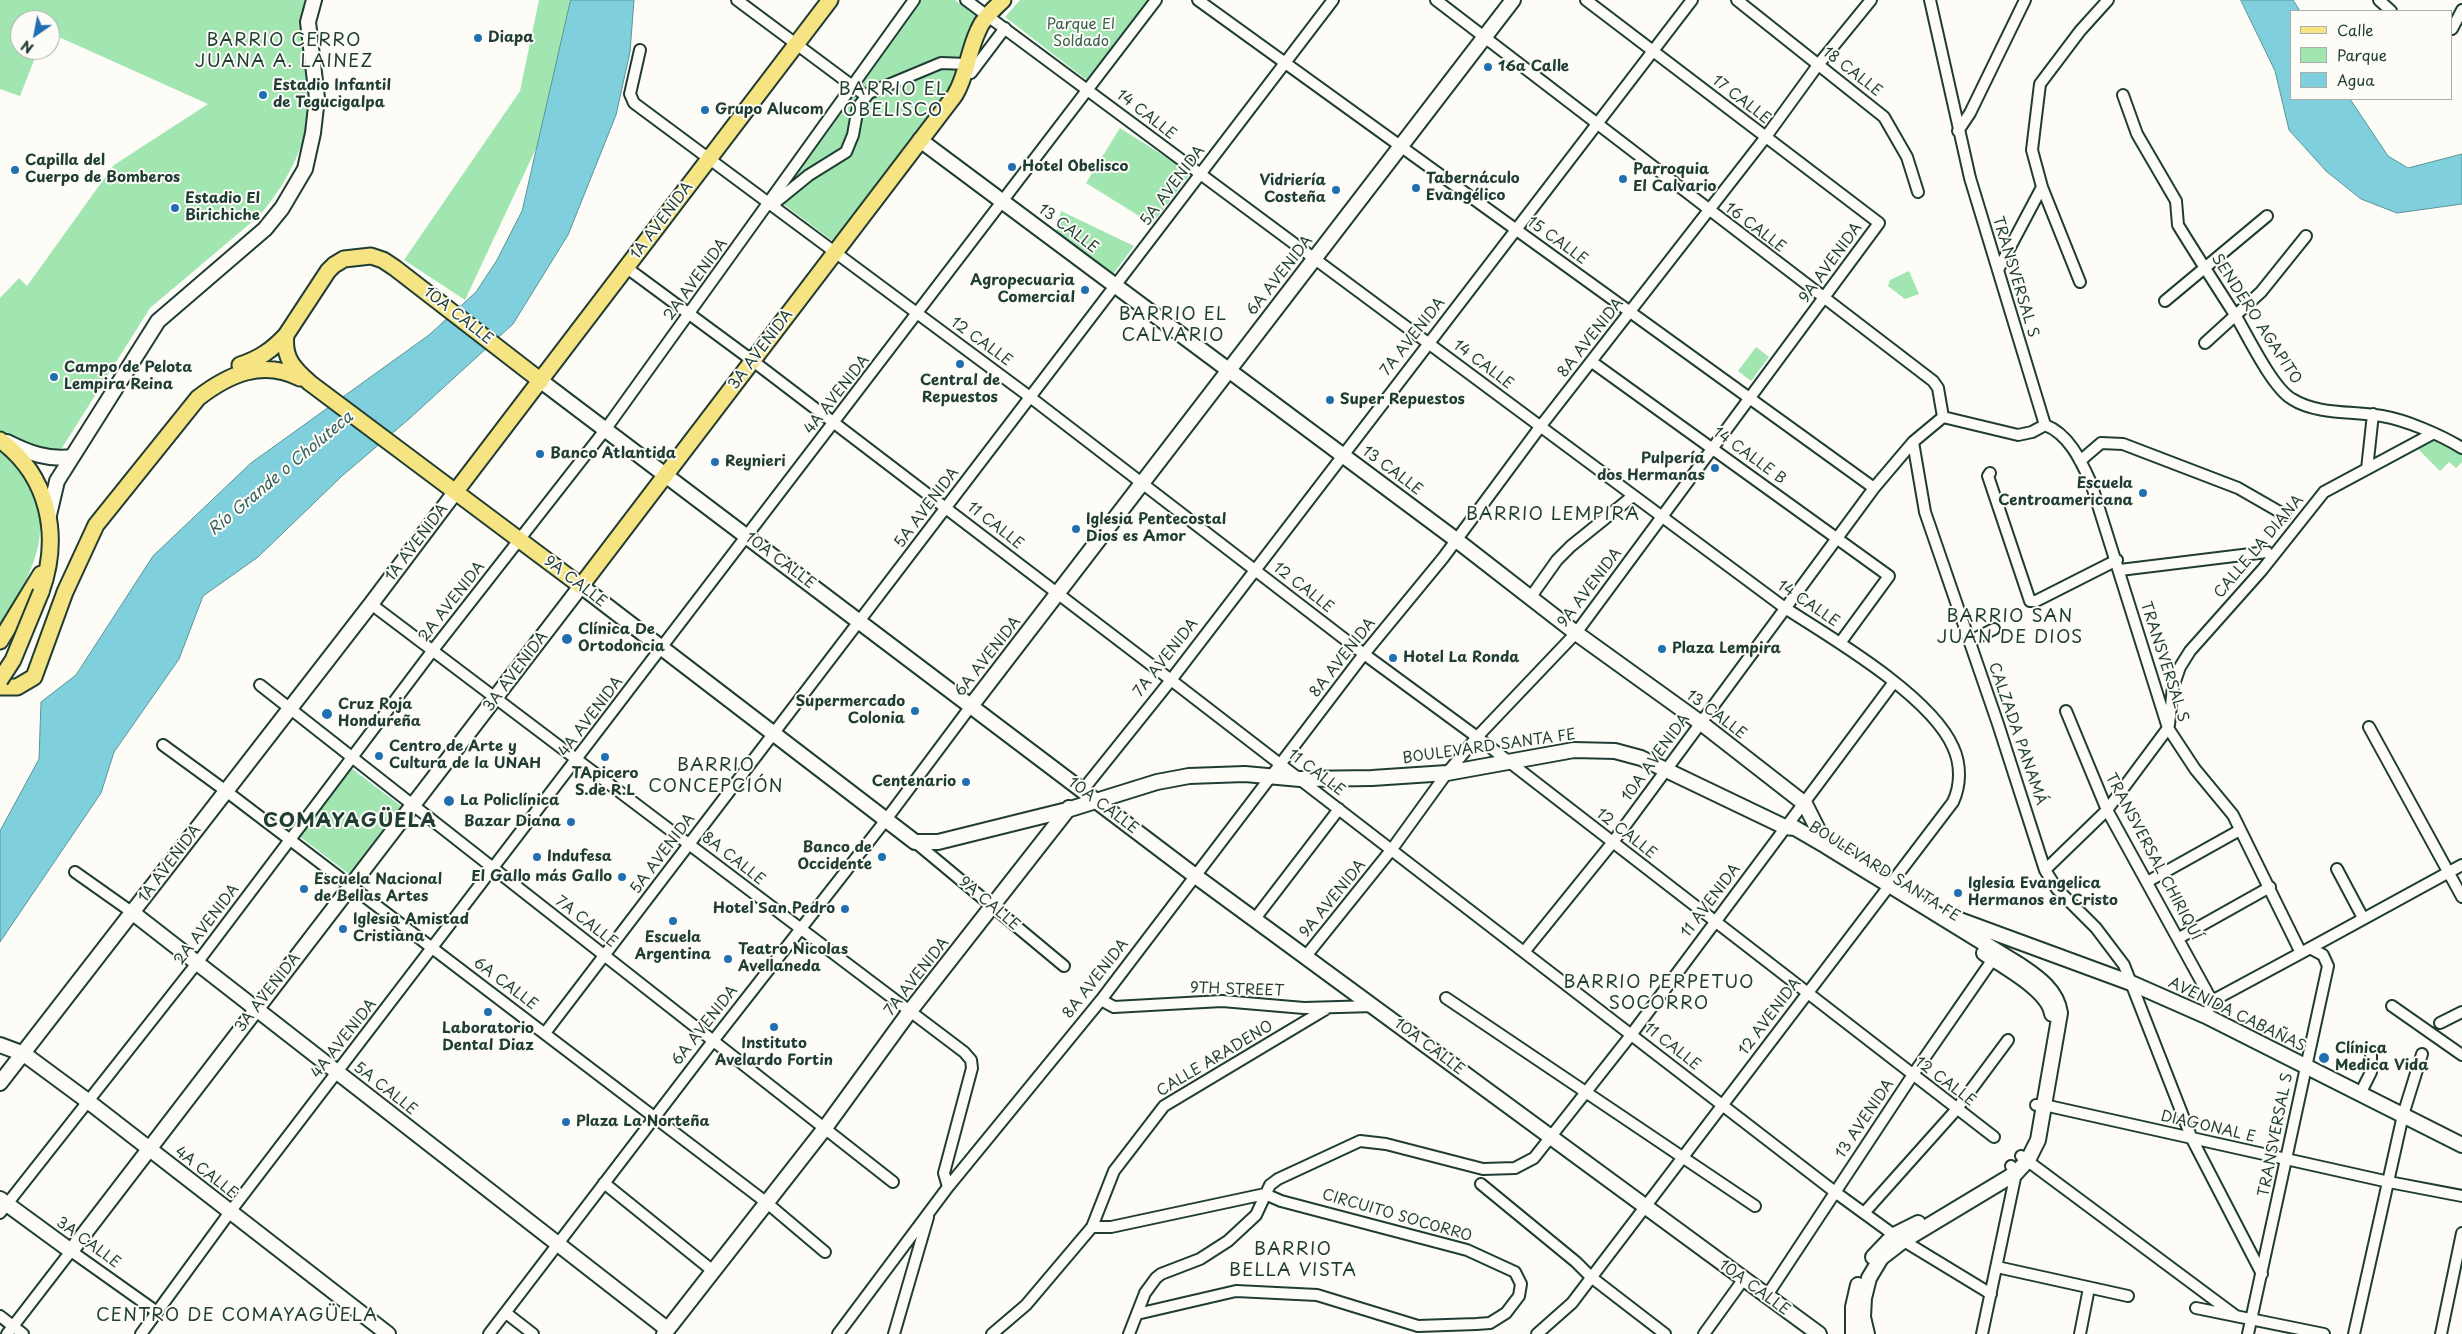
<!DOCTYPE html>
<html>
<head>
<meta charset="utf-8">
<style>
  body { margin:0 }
  #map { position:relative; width:2462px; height:1334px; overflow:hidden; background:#fdfcf7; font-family:"Playpen Sans",sans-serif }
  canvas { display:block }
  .legend { position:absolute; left:2290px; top:10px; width:162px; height:90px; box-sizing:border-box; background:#fdfcf7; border:1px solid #a4b0a9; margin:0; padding:6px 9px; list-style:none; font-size:15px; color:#1f3d34 }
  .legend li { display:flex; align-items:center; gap:10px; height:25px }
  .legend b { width:25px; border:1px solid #a4b0a9 }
  .north { position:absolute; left:10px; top:10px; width:50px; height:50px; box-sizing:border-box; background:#fdfcf7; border:1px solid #a4b0a9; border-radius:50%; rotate:213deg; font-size:14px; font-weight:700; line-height:20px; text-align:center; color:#1f3d34 }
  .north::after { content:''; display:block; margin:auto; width:18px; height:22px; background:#1f6fb2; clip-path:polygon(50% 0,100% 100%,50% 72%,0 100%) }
</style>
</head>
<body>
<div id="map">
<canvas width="2462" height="1334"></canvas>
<ul class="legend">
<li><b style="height:6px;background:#f6e381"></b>Calle</li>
<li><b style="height:14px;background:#a1e5b1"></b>Parque</li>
<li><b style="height:14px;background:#80cfdc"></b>Agua</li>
</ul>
<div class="north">N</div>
</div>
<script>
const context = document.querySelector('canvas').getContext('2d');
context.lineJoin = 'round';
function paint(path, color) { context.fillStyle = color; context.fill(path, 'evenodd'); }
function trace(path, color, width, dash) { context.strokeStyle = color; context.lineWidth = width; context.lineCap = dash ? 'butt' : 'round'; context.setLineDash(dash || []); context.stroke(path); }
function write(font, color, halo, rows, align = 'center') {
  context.font = font + ' "Playpen Sans",sans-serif'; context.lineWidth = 4; context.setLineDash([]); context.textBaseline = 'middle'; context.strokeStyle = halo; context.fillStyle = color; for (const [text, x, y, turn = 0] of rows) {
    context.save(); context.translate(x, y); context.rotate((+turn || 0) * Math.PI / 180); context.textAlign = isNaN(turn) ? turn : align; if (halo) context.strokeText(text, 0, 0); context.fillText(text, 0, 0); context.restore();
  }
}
paint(new Path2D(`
  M0 0H305C297 29 304 54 308 83 315 132 290 180 259 216L150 308 62 448 52 455 0 433V298L19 278 27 286 114 165 208 104 50 33V20H20V50H38L20 96 0 89Z
  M539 0H575L554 110 465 300 404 260 520 91Z
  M915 0H955L987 24 920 140 834 242 779 201Z
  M1020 0H1149L1088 81 1005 17Z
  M1120 128 1191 173 1152 224 1086 183Z
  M1061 211 1134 246 1111 277 1056 234Z
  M1909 271 1919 294 1905 299 1888 286 1890 280Z
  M1756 347 1769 357 1751 381 1738 371Z
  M2432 434 2462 448V462L2456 468 2449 462 2440 471 2413 444Z
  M0 448C65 510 41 560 0 627Z
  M351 768 401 806 349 874 299 836Z`), '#a1e5b1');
const water = new Path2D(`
  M571 0H634L630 52 616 115 568 235 513 324 409 419 342 476 258 557 203 596 179 659 114 752 101 793 0 942V831L39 759 41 702 76 675 153 556 251 463 429 335 476 292 497 260 522 211Z
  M2241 0H2293L2300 11H2291V99H2350L2388 156 2408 168 2462 154V204L2397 213 2361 199 2326 171 2289 130 2275 71Z`);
paint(water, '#80cfdc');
trace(water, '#599599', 1);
const street = new Path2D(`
  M737 0 866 96
  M966 0 1785 608C1832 638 1931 696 1953 747 1961 764 1961 785 1953 802L1572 1303 1537 1334
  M1198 0 1874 488
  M1436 0 1933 381 1938 388 1943 417
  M1737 0 1884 117 1907 157 1918 192
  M1930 0 1970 178 2045 425C2069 434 2081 461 2091 483L2168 728 2195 769 2233 815 2301 953 2462 865
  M2379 0 2391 11
  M2452 29 2462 10
  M640 50 630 94 634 103 1030 397 1364 654 1477 737 1994 1137
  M971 73 1005 28
  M2123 95 2137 134 2176 201 2178 225C2197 256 2217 287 2237 318 2249 339 2273 388 2292 399 2317 415 2354 411 2382 416 2406 420 2441 435 2462 448
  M1958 131 1970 113 2025 0
  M2042 187 2080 282
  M777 201 809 175 846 152 853 135 858 107 869 93 941 63 967 64 975 68
  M627 268 753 361 1171 680 1835 1192 1894 1235 1991 1294
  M1998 270 2042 187 2032 150 2040 84 2080 31 2108 0
  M2165 301 2267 216
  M2205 343 2261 292 2306 236
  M1592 362 1889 576 1840 643
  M1943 417 2018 435 2032 432 2045 425
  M1913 442 1925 512 1998 724 2045 870 2057 889 2096 928 2124 965 2192 1139 2262 1274
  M2080 461 2101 443 2123 444 2238 488 2285 515
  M2367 469 2373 414
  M1990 473 1988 476 2030 601H2036L2117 560
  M2120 570 2267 552
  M1530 598 1557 560 1571 546 1633 496
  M371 604 964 1052 971 1060 972 1068 944 1173 948 1187
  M1970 641 1994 629
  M260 685 893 1182
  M2066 711 2107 810 2212 1001 2206 1016
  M2169 725 2173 687 2180 667 2190 651 2262 570 2324 492 2432 434
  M2369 727 2462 897
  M163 745 226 791 767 1203 825 1252
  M1082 791 1171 680 1692 0
  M915 842 1064 966
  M2337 869 2363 918
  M2045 870 2107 810 2168 728
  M75 872 133 913
  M2147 882 2240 830
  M1254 920 1339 809
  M2179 938 2270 887
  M1524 952 1613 842 1874 488 1913 442 1943 417
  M1306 956 1392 849 1447 773 1477 737 1576 633 1879 223 1586 0
  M1446 998 1755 1206
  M1101 1000 1114 1007 1222 1001 1304 1008 1374 1006
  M2212 1001 2301 953
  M2392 1006 2462 1055
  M2440 1023 2462 1012
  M545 1033 1333 0
  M2360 1094 2371 1072V1053
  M2036 1105H2044L2389 1182 2462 1196
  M2021 1156 2236 1316
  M604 1183 713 1271
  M1481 1184 1576 1262 1591 1277 1665 1334
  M0 1213 197 963 433 650 605 430 914 0
  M1864 1213 1956 1110 2008 1040
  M1092 1227H1111L1265 1194
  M1997 1267 2128 1296
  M1766 1297 1912 1076 1993 959
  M2196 1308 2324 1334
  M506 1313 533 1334
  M1137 1314 1236 1291 1317 1295 1418 1326 1476 1324 1490 1323 1506 1313 1519 1296 1521 1284 1515 1272 1467 1250 1281 1201 1265 1194
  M0 1316 23 1334
  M7 1334 71 1251 157 1312
  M141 1334 230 1212 1156 0
  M489 1334 713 1041 885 821 971 706
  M838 1334 948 1187 1101 1000 1364 654 1443 558 1540 427 1765 138 1818 65 1871 0
  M894 1334 928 1217
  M992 1334 1026 1305 1092 1227 1114 1171 1164 1106 1326 1009
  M1129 1334 1145 1293 1156 1278 1161 1274 1200 1259 1228 1241 1256 1215 1270 1185 1278 1179 1360 1141 1386 1144 1483 1169 1515 1168 1534 1158 1631 1035 1894 682
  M1704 1334 1743 1280
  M1982 1334 2016 1173 2011 1166
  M2080 1334 2089 1288
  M2248 1334 2328 966 2323 955 2310 948
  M2354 1334 2403 1115 2422 1054
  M2441 1334 2462 1233`);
const secondary = new Path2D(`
  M920 140 1455 539 1576 633 1701 723 1805 804 1826 846
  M541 381 1194 875 1819 1334
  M7 442C29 453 47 460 72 457
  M49 515 57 481 158 321 265 229 282 208 305 169 313 133 317 98 308 22 314 0
  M971 706 1513 0
  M133 913 667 1329
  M1957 919 2131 983 2206 1016 2462 1145
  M1984 953C2003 966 2049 990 2052 1014
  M0 1045 24 1054 89 1102 388 1334
  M0 1083 371 604 456 491
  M0 1199 71 1251 581 586 915 842H938L1067 810 1157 782 1189 776 1245 774 1300 779 1372 778 1447 773 1574 750 1615 751 1641 758 1785 827 1795 828 1826 846 2021 966C2039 978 2057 991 2060 1013L2038 1140 2028 1160 2016 1173 1903 1241 1881 1258 1869 1278 1864 1298 1863 1317 1867 1334
  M1873 1257 1894 1235 1918 1223
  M664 1334 825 1128 910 1011 1069 808
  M1853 1334V1307L1858 1285`);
const primary = new Path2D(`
  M240 365C259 359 272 350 286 335
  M541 381 395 268 383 260 371 256 344 259 334 265 328 271 286 335C283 358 294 369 310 383L581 586 955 95C967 75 968 52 978 31 983 18 994 9 1003 0
  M0 440C49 476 61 536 41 592
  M456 491 830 0
  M0 641 41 574
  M0 687H17L34 677 65 592 96 525 198 398C229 374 263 359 300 378`);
trace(street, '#1f3d34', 14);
trace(secondary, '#1f3d34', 18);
trace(primary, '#1f3d34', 19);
trace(street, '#fdfcf7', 10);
trace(secondary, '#fdfcf7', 14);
trace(primary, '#f6e381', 15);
const primaryBridge = new Path2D(`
  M0 680 13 660 41 592`);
trace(primaryBridge, '#1f3d34', 19, []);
trace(primaryBridge, '#f6e381', 15);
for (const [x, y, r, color] of [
  [478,38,5,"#1f6fb2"],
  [1488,67,5,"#1f6fb2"],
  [263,95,5,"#1f6fb2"],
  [705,110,5,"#1f6fb2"],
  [1012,167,5,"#1f6fb2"],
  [15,170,5,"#1f6fb2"],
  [1623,179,5,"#1f6fb2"],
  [1416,188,5,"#1f6fb2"],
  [1336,190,5,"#1f6fb2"],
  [175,208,5,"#1f6fb2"],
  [1085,290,5,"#1f6fb2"],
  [960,364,5,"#1f6fb2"],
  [54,377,5,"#1f6fb2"],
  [1330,400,5,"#1f6fb2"],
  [540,454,5,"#1f6fb2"],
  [715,462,5,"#1f6fb2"],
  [1715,468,5,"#1f6fb2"],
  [2143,493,5,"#1f6fb2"],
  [1076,529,5,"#1f6fb2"],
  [567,639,6,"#1f6fb2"],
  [1662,649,5,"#1f6fb2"],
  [1393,658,5,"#1f6fb2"],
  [915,711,5,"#1f6fb2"],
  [327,714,6,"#1f6fb2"],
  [379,756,5,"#1f6fb2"],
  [605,757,5,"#1f6fb2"],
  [966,782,5,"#1f6fb2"],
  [449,801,6,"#1f6fb2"],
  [571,822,5,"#1f6fb2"],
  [537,857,5,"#1f6fb2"],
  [882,857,5,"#1f6fb2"],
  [622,877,5,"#1f6fb2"],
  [304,889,5,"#1f6fb2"],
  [1958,893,5,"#1f6fb2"],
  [845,909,5,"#1f6fb2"],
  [673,921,5,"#1f6fb2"],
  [343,929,5,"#1f6fb2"],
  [728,959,5,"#1f6fb2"],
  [488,1012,5,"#1f6fb2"],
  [774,1027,5,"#1f6fb2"],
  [2324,1058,6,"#1f6fb2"],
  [566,1122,5,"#1f6fb2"]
]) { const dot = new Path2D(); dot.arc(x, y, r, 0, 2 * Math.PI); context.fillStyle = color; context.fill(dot); trace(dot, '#fdfcf7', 2); }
write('15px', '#395f4d', '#fdfcf7', [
  ["Parque El",1081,25],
  ["Soldado",1081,42]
]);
write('bold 15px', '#1f3d34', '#fdfcf7', [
  ["Diapa",488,38],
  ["16a Calle",1498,67],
  ["Estadio Infantil",273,86],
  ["de Tegucigalpa",273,103],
  ["Grupo Alucom",715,110],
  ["Capilla del",25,161],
  ["Cuerpo de Bomberos",25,178],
  ["Hotel Obelisco",1022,167],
  ["Parroquia",1633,170],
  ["El Calvario",1633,187],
  ["Tabernáculo",1426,179],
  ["Evangélico",1426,196],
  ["Vidriería",1326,181,"right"],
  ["Costeña",1326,198,"right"],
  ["Estadio El",185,199],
  ["Birichiche",185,216],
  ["Agropecuaria",1075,281,"right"],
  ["Comercial",1075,298,"right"],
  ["Campo de Pelota",64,368],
  ["Lempira Reina",64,385],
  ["Central de",960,381,"center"],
  ["Repuestos",960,398,"center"],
  ["Super Repuestos",1340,400],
  ["Banco Atlantida",550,454],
  ["Pulpería",1705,459,"right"],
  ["dos Hermanas",1705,476,"right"],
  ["Reynieri",725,462],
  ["Escuela",2133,484,"right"],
  ["Centroamericana",2133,501,"right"],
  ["Iglesia Pentecostal",1086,520],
  ["Dios es Amor",1086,537],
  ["Clínica De",578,630],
  ["Ortodoncia",578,647],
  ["Plaza Lempira",1672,649],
  ["Hotel La Ronda",1403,658],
  ["Supermercado",905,702,"right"],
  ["Colonia",905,719,"right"],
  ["Cruz Roja",338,705],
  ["Hondureña",338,722],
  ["Centro de Arte y",389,747],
  ["Cultura de la UNAH",389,764],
  ["TApicero",605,774,"center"],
  ["S.de R.L",605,791,"center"],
  ["Centenario",956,782,"right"],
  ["La Policlínica",460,801],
  ["Bazar Diana",561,822,"right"],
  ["Banco de",872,848,"right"],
  ["Occidente",872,865,"right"],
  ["Indufesa",547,857],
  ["El Gallo más Gallo",612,877,"right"],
  ["Escuela Nacional",314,880],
  ["de Bellas Artes",314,897],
  ["Iglesia Evangelica",1968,884],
  ["Hermanos en Cristo",1968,901],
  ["Hotel San Pedro",835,909,"right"],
  ["Iglesia Amistad",353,920],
  ["Cristiana",353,937],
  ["Escuela",673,938,"center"],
  ["Argentina",673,955,"center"],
  ["Teatro Nicolas",738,950],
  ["Avellaneda",738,967],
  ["Laboratorio",488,1029,"center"],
  ["Dental Diaz",488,1046,"center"],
  ["Instituto",774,1044,"center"],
  ["Avelardo Fortin",774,1061,"center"],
  ["Clínica",2335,1049],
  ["Medica Vida",2335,1066],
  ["Plaza La Norteña",576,1122]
], 'left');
write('15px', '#1f3d34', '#fdfcf7', [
  ["18 CALLE",1852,72,38],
  ["17 CALLE",1741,100,38],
  ["14 CALLE",1146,115,38],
  ["5A AVENIDA",1173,186,-53],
  ["1A AVENIDA",662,221,-53],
  ["16 CALLE",1755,228,37],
  ["13 CALLE",1068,229,37],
  ["15 CALLE",1557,241,36],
  ["9A AVENIDA",1831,263,-54],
  ["6A AVENIDA",1280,276,-52],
  ["TRANSVERSAL S",2015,277,73],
  ["2A AVENIDA",696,280,-54],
  ["10A CALLE",458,316,38],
  ["SENDERO AGAPITO",2256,319,57],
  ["7A AVENIDA",1413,337,-52],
  ["8A AVENIDA",1591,338,-52],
  ["12 CALLE",981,342,36],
  ["3A AVENIDA",761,350,-53],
  ["14 CALLE",1483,365,37],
  ["4A AVENIDA",837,395,-52],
  ["14 CALLE B",1749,456,36],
  ["13 CALLE",1392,471,37],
  ["5A AVENIDA",927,508,-53],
  ["11 CALLE",995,526,38],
  ["1A AVENIDA",417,543,-53],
  ["CALLE LA DIANA",2259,547,-50],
  ["10A CALLE",780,561,37],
  ["9A CALLE",575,582,37],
  ["12 CALLE",1303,588,38],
  ["9A AVENIDA",1590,588,-53],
  ["2A AVENIDA",452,602,-52],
  ["14 CALLE",1808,604,34],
  ["6A AVENIDA",988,657,-52],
  ["7A AVENIDA",1166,658,-52],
  ["8A AVENIDA",1343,658,-52],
  ["TRANSVERSAL S",2164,662,72],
  ["3A AVENIDA",516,672,-53],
  ["13 CALLE",1716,715,37],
  ["4A AVENIDA",591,717,-53],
  ["CALZADA PANAMÁ",2017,734,71],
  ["BOULEVARD SANTA FE",1489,747,-8],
  ["10A AVENIDA",1656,758,-54],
  ["11 CALLE",1316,773,37],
  ["10A CALLE",1103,806,37],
  ["12 CALLE",1626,834,38],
  ["5A AVENIDA",663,854,-53],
  ["TRANSVERSAL CHIRIQUÍ",2153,857,62],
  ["8A CALLE",733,859,38],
  ["1A AVENIDA",170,864,-53],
  ["BOULEVARD SANTA FE",1884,872,32],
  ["9A AVENIDA",1333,899,-51],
  ["11 AVENIDA",1711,901,-53],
  ["9A CALLE",989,904,40],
  ["7A CALLE",586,922,38],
  ["2A AVENIDA",207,925,-53],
  ["7A AVENIDA",917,977,-52],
  ["8A AVENIDA",1096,979,-52],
  ["6A CALLE",505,984,37],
  ["9TH STREET",1237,990,2],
  ["3A AVENIDA",268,993,-52],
  ["AVENIDA CABAÑAS",2237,1015,26],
  ["12 AVENIDA",1770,1017,-53],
  ["6A AVENIDA",705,1026,-52],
  ["4A AVENIDA",344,1039,-52],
  ["10A CALLE",1429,1047,37],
  ["11 CALLE",1672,1047,38],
  ["CALLE ARADENO",1215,1059,-31],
  ["12 CALLE",1945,1082,37],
  ["5A CALLE",385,1089,38],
  ["13 AVENIDA",1865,1119,-56],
  ["DIAGONAL E",2208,1127,13],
  ["TRANSVERSAL S",2276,1135,-79],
  ["4A CALLE",206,1173,38],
  ["CIRCUITO SOCORRO",1397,1216,16],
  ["3A CALLE",88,1243,36],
  ["10A CALLE",1754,1288,36]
]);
write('italic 16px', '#37625e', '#fdfcf7', [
  ["Río Grande o Choluteca",281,474,-40]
]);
context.letterSpacing = '1px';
write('18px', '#1f3d34', '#fdfcf7', [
  ["BARRIO CERRO",284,41],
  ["JUANA A. LAINEZ",284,62],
  ["BARRIO EL",893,90],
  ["OBELISCO",893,111],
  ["BARRIO EL",1173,315],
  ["CALVARIO",1173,336],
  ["BARRIO LEMPIRA",1553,515],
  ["BARRIO SAN",2010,617],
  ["JUAN DE DIOS",2010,638],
  ["BARRIO",716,766],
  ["CONCEPCIÓN",716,787],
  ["BARRIO PERPETUO",1659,983],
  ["SOCORRO",1659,1004],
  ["BARRIO",1293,1250],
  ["BELLA VISTA",1293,1271],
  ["CENTRO DE COMAYAGÜELA",237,1316]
]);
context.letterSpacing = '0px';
context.letterSpacing = '1px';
write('bold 20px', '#1f3d34', '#fdfcf7', [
  ["COMAYAGÜELA",350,821]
]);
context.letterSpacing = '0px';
</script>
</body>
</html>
